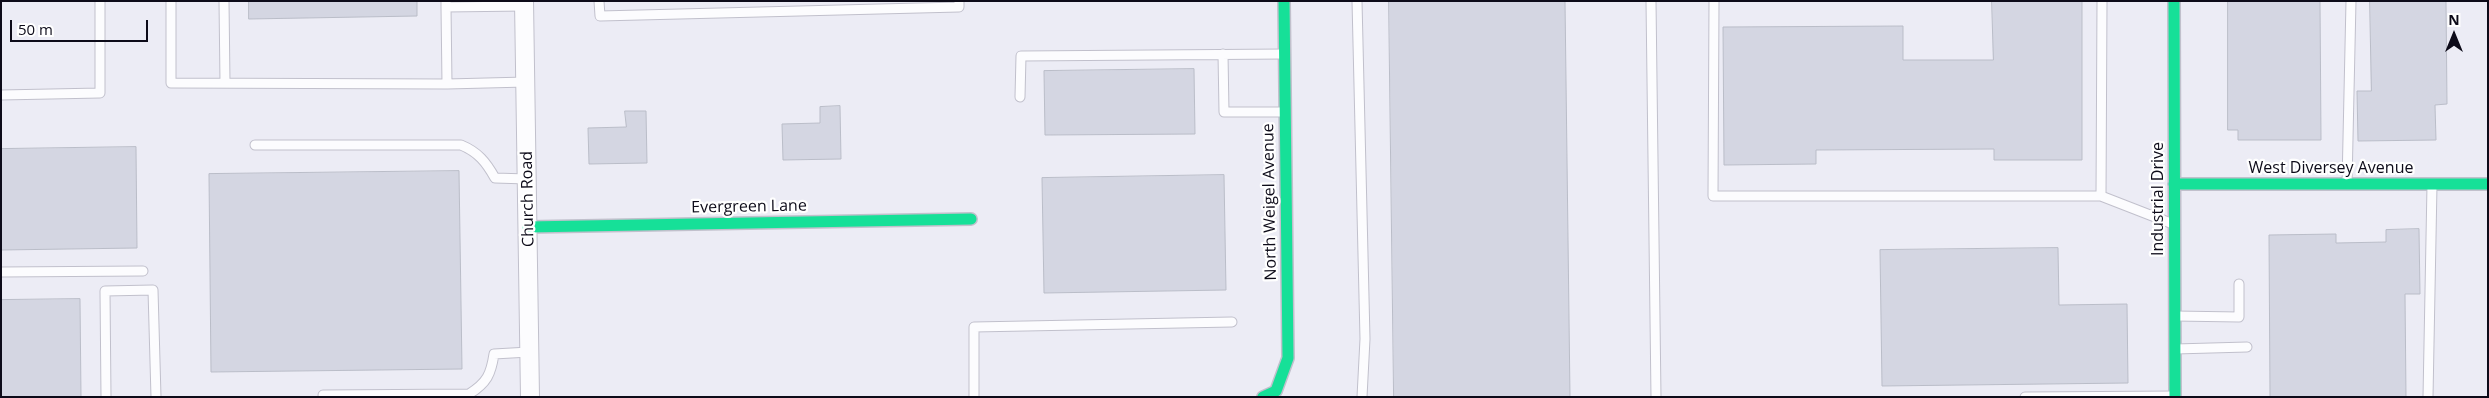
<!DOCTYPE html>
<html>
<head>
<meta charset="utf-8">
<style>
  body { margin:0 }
  #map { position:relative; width:2489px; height:398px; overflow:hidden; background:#ececf5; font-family:"Open Sans",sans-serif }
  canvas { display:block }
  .frame { position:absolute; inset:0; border:2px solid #0d0b19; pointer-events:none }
  .north { position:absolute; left:2429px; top:10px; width:50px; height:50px; -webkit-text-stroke:4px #fff; paint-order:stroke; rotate:0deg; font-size:14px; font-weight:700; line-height:20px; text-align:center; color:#0d0b19 }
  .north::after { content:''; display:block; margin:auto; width:18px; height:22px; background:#0d0b19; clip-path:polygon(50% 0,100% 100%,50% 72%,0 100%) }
  .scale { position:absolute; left:10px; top:20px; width:138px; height:22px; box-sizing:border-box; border:2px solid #0d0b19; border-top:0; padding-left:6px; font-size:15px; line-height:18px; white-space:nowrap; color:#0d0b19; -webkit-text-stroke:4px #fff; paint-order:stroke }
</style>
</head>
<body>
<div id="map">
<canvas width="2489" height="398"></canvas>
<div class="frame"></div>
<div class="north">N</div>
<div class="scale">50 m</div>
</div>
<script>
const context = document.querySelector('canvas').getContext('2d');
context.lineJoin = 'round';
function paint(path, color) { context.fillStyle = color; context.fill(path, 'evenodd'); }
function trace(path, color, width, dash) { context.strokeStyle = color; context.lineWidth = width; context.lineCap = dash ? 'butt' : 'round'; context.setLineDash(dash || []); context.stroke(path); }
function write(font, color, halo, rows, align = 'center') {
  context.font = font + ' "Open Sans",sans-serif'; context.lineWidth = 4.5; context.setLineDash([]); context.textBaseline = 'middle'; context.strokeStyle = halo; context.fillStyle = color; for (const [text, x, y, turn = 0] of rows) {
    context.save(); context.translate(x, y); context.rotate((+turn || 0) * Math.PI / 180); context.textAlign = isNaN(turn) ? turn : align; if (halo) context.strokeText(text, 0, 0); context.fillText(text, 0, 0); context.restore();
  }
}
const building = new Path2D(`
  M249 1H417V16L249 19Z
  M1389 1H1565L1570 397H1394Z
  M1992 1H2082V160H1994V149L1816 150V164L1724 165 1723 27 1903 26V60H1993Z
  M2228 1H2320L2321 140H2238V130H2228Z
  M2370 1H2446L2447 104 2435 105 2436 140 2358 141 2357 91H2371Z
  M1194 69 1195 134 1045 135 1044 71Z
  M840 106 841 159 783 160 782 124 820 123V107Z
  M625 111H646L647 163 589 164 588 128 626 127Z
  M136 147 137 248 1 250V149Z
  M459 171 462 369 211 372 209 174Z
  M1224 175 1226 290 1044 293 1042 178Z
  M2419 229 2420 294H2405L2406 397H2270L2269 235 2336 234V243L2386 242V230Z
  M2058 248 2059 305 2127 304 2128 383 1882 386 1880 250Z
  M80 299 81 397H1V300Z`);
paint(building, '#d4d6e2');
trace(building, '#babdc8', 1);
const lane = new Path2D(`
  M171 1V83L447 84
  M224 1 225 83
  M446 1V7L524 6
  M599 1 600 16 959 7V1
  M1357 1 1365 339 1362 397
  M1651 1 1656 397
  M1714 1 1713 196H2101L2173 224
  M446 7 447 84 526 82
  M1223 54 1224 112H1285
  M1 95 100 93V1
  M1020 97 1021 56 1285 54
  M255 145H461C478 152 486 162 495 178L527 179
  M2347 184 2351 1
  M2101 196 2102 1
  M1 272 143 271
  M2175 316 2239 317V284
  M2175 349 2247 347
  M323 395 469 394C487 383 491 374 494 354L529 352
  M106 397 105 291 153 290 156 397
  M974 397V327L1232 322
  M2025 397 2175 396
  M2428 397 2432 185`);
const street = new Path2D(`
  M524 1 530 397`);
const fast = new Path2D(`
  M2174 1 2175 397
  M2174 184H2488
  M528 227 971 219
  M1263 397 1276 391 1288 358 1284 1`);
trace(lane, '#c1c0cc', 11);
trace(street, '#c1c0cc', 20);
trace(fast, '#c1c0cc', 14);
trace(lane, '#fcfcfe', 9);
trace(street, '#fcfcfe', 18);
trace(fast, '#16e098', 11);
write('16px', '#0d0b19', '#fff', [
  ["West Diversey Avenue",2331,168],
  ["Church Road",528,199,-91],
  ["Industrial Drive",2158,199,-90],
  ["North Weigel Avenue",1270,202,-91],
  ["Evergreen Lane",749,207,-1]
]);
</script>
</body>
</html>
